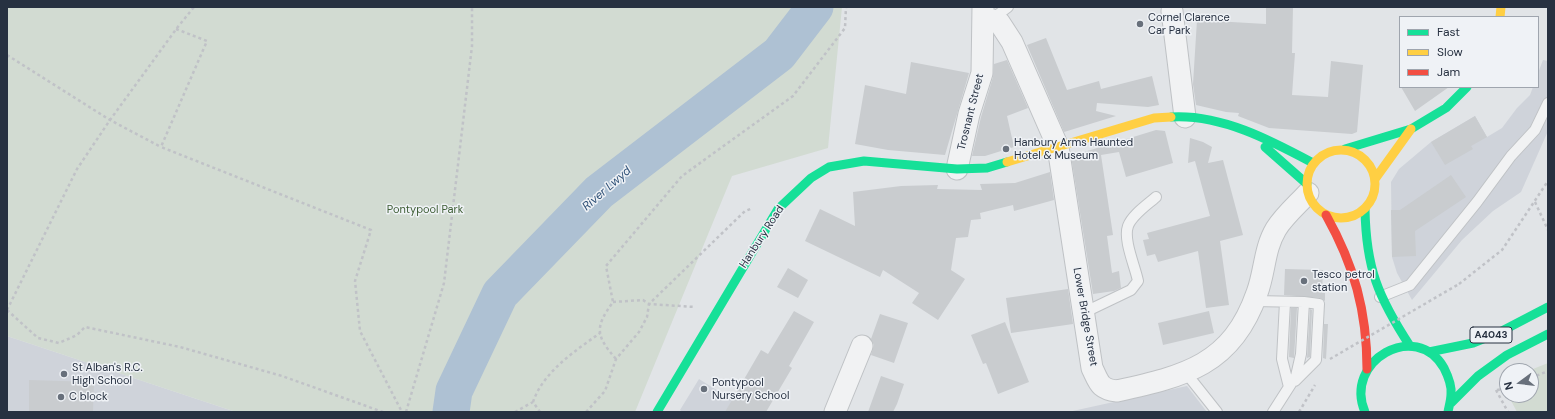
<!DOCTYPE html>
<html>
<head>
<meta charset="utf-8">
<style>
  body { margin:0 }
  #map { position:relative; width:1555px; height:419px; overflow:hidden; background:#e1e4e7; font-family:"DM Sans",sans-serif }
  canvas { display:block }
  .frame { position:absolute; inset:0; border:8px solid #273141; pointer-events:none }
  .legend { position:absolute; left:1399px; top:16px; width:140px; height:72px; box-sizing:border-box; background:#eff2f6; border:1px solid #9fa5ae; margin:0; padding:5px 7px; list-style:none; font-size:12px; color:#273141 }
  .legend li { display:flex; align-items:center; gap:8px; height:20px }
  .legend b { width:20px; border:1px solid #9fa5ae }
  .north { position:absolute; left:1499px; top:363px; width:40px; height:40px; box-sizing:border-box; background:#eff2f6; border:1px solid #9fa5ae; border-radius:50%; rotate:255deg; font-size:11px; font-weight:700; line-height:16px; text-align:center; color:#273141 }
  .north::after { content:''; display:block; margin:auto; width:14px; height:18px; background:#68707b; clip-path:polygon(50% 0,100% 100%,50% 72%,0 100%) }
</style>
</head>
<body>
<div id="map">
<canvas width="1555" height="419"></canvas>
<div class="frame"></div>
<ul class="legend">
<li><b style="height:5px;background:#16e098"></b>Fast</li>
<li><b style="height:5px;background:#ffcf43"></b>Slow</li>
<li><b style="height:5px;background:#f24e42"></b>Jam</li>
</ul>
<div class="north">N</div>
</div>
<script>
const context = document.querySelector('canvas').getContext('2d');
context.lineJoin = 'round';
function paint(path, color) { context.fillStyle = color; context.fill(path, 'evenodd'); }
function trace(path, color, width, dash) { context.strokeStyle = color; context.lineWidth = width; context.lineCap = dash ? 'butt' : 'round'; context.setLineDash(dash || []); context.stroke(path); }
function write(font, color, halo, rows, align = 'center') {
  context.font = font + ' "DM Sans",sans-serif'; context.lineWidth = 3; context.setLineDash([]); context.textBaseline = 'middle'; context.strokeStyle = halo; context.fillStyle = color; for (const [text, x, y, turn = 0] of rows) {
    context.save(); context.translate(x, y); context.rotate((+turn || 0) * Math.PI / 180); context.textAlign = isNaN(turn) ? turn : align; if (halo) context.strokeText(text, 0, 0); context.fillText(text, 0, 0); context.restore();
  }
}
paint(new Path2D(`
  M1543 60 1548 61V131L1521 192 1493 211 1462 240 1412 300 1397 273 1392 257 1391 182 1399 169 1431 142 1475 116 1487 137 1502 128 1517 108 1530 95 1533 87H1538V73Z
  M7 336 236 412H7Z
  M699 379 752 412H682L680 410Z
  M1187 386 1207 412H1068Z`), '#cfd3da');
paint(new Path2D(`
  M7 7H842L828 148 732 176 635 412H236L7 336Z
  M1548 363V412H1517L1508 395H1531V371H1528Z`), '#d2dbd2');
trace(new Path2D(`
  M451 412 454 391 500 294 599 192 779 54 815 7`), '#aec1d3', 37);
paint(new Path2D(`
  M1266 7H1293L1292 53H1295L1292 95 1328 97 1331 61 1363 65 1357 132 1352 134 1269 128 1238 116 1239 113 1226 112 1196 105 1193 84 1197 20 1266 24Z
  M1046 38 1067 90 1099 81 1101 89 1152 76 1159 105 1148 107 1097 103 1096 111 1116 116 1064 132 1027 45Z
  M1007 60 1028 108 1007 116 1014 147 985 156H972L981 117 993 77 994 64Z
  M911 62 969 73 945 155 888 150 855 144 865 85 906 94Z
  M1401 87H1449L1415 111Z
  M1475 116 1487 137 1471 146 1473 149 1445 165 1431 142Z
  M1156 130 1165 131 1173 163 1126 177 1119 152 1101 155 1113 235 1107 236 1112 273 1119 271 1121 288 1114 291 1093 294 1071 156Z
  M1190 138 1203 142 1212 147 1208 163 1223 160 1243 235 1220 241 1229 305 1206 308 1198 251 1158 262 1155 254 1147 256 1143 240 1149 239 1147 233 1210 216 1195 161 1188 163Z
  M1050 172 1054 200 1014 211 1013 205 980 213 981 219 971 220 968 237 956 238 951 270 965 279 938 320 912 303 919 293 883 270 880 277 805 241 820 209 855 226 853 192 901 186 938 185 937 189 982 190 980 184 1015 183Z
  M1451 175 1466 197 1415 231 1416 256 1392 257 1391 210H1400Z
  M788 268 808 280 798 298 777 287Z
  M1285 269 1323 270 1322 293H1325V301L1320 298 1284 295Z
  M1068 289 1073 324 1011 333 1006 298Z
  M1291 308H1297L1294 358 1289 357Z
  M1310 309 1312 310 1310 357 1307 358Z
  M794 311 814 322 789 366 792 368 766 412H725L761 350 768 354Z
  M1209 311 1214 333 1163 345 1158 323Z
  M880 314 908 323 894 363 871 355 874 345 871 339Z
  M1005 322 1029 382 998 394 986 363 983 364 971 335Z
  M1324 324H1328L1326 359 1323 358Z
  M881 376 904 384 897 404 893 412H868Z
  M29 380 94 382 93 412H29Z`), '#c9cccf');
const lane = new Path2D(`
  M992 19 1008 7
  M1380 297 1410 285 1477 202 1511 156 1535 130 1548 103
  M1254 301 1304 302 1301 354 1296 376 1273 412
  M1285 302 1282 359 1289 387
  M1083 313 1131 290 1138 281C1135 266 1123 240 1128 226 1132 215 1147 205 1156 197
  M1186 373 1217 412
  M1295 381 1316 360 1319 304 1304 302`);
const street = new Path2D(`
  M1172 11 1185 117
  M983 17 999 22 1012 42 1058 147 1092 368C1099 382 1099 389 1117 391 1185 376 1232 365 1257 293 1265 272 1264 249 1276 229 1284 216 1298 204 1308 193
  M957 169 969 114 982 73 983 7
  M835 412 862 346`);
trace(lane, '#bfc2c5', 12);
trace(street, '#bfc2c5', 23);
trace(new Path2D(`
  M176 29 207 41 161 147 371 230 355 281 360 331 402 412
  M7 55 110 120 161 147
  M1535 202 1548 230
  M1459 284 1502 250 1548 181
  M613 302 643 300 649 304 695 307
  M7 310 38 338 59 343 77 335 85 327 180 347 282 376 383 412
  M7 310 77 169 110 120 177 28 194 7
  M616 359C595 335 595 327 613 302L606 266 682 176 793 96 845 28 846 7
  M1531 378 1548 371
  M1496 390 1508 412
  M1497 390 1507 388
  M533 402C543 372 575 351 600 333
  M406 412 444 283 472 46V7
  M515 412 533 402 540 412
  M586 412 605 391 616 359 639 332 647 317 649 304 745 211 753 208
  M1299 412 1315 385`), '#c0c2c7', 2.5, [3, 3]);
trace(lane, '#f1f2f3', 10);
trace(street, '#f1f2f3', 21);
trace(new Path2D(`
  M1171 117C1221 114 1270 140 1313 163
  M1265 147 1307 184
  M1345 149 1411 129 1446 108 1467 87
  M1365 209C1366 268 1378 297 1410 346
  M1429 352 1473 343 1500 332 1548 307
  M1451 403 1478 376 1507 355 1548 334
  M657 412 778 209 811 178 829 167 864 161 957 169 987 168 1007 162
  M1365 412C1343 361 1416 319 1444 368 1448 376 1452 385 1451 394 1451 400 1449 406 1448 412`), '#16e098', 9);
trace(new Path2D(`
  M1500 17 1501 7
  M1307 184a34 34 0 1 1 68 0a34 34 0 1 1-68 0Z
  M1007 162 1154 118 1171 117
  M1375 179 1411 129`), '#ffcf43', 9);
trace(new Path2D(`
  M1326 215C1354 265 1367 311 1367 369`), '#f24e42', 9);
trace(new Path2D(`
  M1330 359 1459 284`), '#c0c2c7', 2.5, [3, 3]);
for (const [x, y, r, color] of [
  [1140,24,4,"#68707b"],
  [1006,149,4,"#68707b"],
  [1304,281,4,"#68707b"],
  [64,374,4,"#68707b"],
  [704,389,4,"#68707b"],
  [61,397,4,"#68707b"]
]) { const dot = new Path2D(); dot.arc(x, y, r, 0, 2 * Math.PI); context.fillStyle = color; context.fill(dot); trace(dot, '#eff2f6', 1.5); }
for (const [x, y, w] of [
  [1491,335,42]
]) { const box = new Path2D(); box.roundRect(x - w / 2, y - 8, w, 16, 3); context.fillStyle = '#eff2f6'; context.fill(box); trace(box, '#273141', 1); }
write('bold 10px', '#273141', null, [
  ["A4043",1491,335]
]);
write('11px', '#273141', '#eff2f6', [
  ["Cornel Clarence",1148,18],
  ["Car Park",1148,31],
  ["Hanbury Arms Haunted",1014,143],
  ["Hotel & Museum",1014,156],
  ["Tesco petrol",1312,275],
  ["station",1312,288],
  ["St Alban's R.C.",72,368],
  ["High School",72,381],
  ["Pontypool",712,383],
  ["Nursery School",712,396],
  ["C block",69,397]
], 'left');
write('11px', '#273141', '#eff2f6', [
  ["Trosnant Street",971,112,-76],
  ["Hanbury Road",762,237,-57],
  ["Lower Bridge Street",1085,317,80]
]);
write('11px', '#3d5d34', '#eff2f6', [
  ["Pontypool Park",425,210]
]);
write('italic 12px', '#2f5177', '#eff2f6', [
  ["River Lwyd",607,189,-41]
]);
</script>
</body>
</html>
